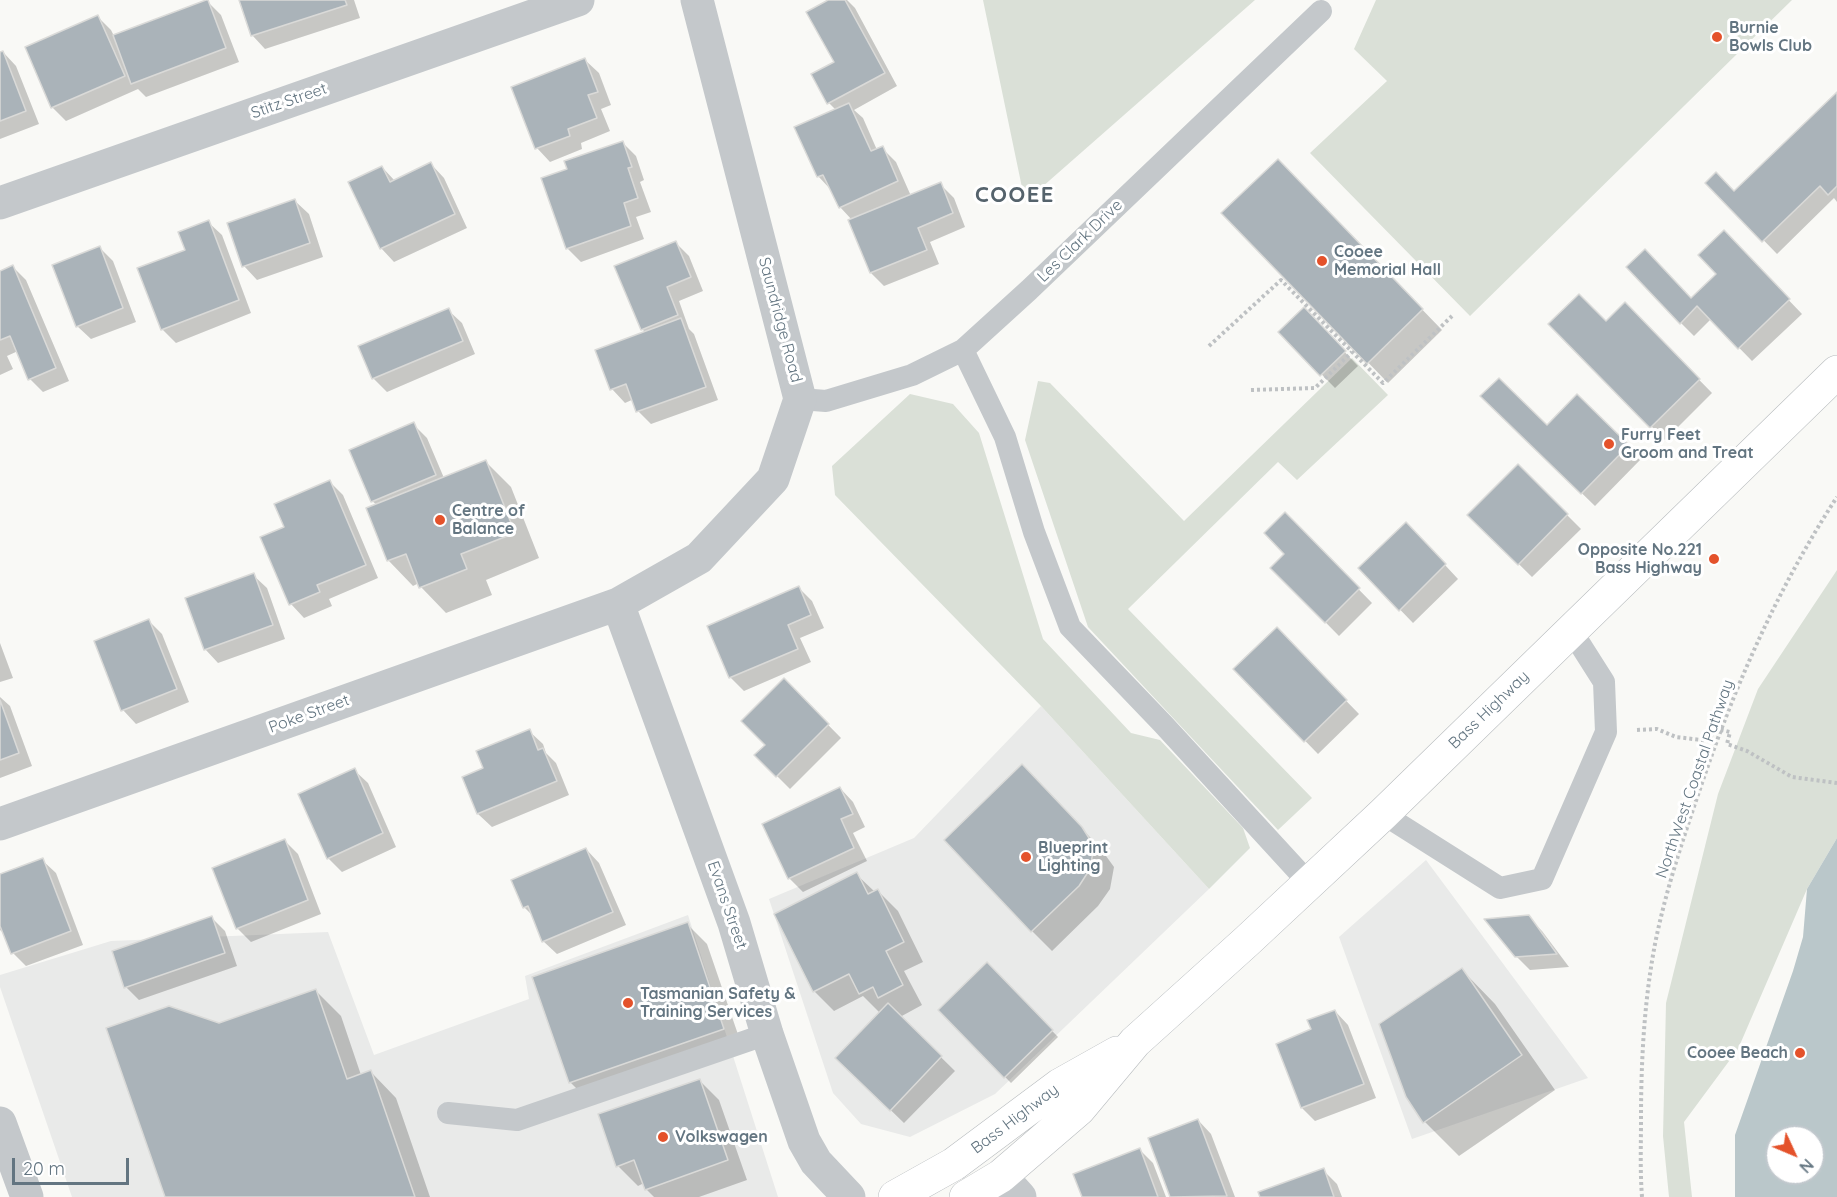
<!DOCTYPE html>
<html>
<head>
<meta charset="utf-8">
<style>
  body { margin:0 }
  #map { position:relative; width:1837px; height:1197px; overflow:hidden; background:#f9f9f6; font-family:Quicksand,sans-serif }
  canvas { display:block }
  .north { position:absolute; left:1765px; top:1125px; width:60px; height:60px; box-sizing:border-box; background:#fff; border:2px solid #c1c8cd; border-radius:50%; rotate:134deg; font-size:16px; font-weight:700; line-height:24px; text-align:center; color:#637581 }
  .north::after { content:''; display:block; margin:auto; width:21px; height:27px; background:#e4522b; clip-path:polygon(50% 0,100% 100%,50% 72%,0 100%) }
  .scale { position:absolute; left:12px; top:1158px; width:117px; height:27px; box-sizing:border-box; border:3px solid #637581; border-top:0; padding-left:8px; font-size:18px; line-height:21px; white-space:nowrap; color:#637581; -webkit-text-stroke:4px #fff; paint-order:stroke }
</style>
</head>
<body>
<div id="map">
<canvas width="1837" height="1197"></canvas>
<div class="north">N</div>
<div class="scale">20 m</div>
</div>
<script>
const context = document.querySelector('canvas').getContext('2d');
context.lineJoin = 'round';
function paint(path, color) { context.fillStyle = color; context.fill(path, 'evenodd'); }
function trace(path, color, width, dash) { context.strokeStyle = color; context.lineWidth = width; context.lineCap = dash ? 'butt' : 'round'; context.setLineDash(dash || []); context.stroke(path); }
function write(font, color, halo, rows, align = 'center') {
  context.font = font + ' Quicksand,sans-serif'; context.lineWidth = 6; context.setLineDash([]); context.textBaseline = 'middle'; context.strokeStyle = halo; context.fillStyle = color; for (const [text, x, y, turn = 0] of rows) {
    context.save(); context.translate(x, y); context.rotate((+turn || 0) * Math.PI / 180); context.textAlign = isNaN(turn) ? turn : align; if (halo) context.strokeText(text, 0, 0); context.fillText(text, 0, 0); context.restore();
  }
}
paint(new Path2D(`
  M1041 706 1209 889 995 1094 910 1137 861 1124 833 1093 769 899 914 838Z
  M1426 860 1588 1078 1412 1139 1339 937Z
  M688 915 778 1197H72L0 987V975L111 941 328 932 374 1055 529 999 525 976Z`), '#e9eae9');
paint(new Path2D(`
  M983 0H1255L1025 202Z
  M1376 0H1792L1470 316 1310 153 1387 81 1354 49Z
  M1352 358 1388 395 1297 480 1278 462 1128 609 1312 798 1278 830 1088 627 1025 440 1038 381 1050 383 1184 521Z
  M910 394 953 404 979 433 1043 639 1131 733 1160 740 1243 828 1250 848 1209 889 1041 706 835 495 832 466Z
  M1837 570V838L1807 889 1738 1049 1684 1122 1692 1197H1669L1663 1136 1666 1003 1718 794 1758 689Z`), '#dae0d7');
paint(new Path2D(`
  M1837 838V1197H1735V1135L1793 971 1803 937 1807 889ZM1777 1137H1813V1173H1777Z`), '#bac7ca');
paint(new Path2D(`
  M241 0H354L360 18 265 49 252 35Z
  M831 0H847L855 8 897 86 854 110 863 118 877 150 882 148 896 162 911 196 940 184 954 198 965 227 930 242 939 264 884 286 871 273 850 220H852L840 207 832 191 818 176 836 110 829 103 836 63Z
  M207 1 221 15 239 62 146 97 138 89 66 121 52 107 27 48 98 17 111 30 114 36Z
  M3 52 16 66 39 124 0 139V54Z
  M585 60 599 73 611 105 601 109 610 131 581 143 582 149 550 162 537 148 513 88Z
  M1837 94V202L1834 198 1777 254 1708 183 1735 193Z
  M622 142 636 156 644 180 640 182 651 212 636 217 644 239 581 262 567 248 569 170Z
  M431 164 444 178 467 228 394 262 381 248 382 167 395 181Z
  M1298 181 1442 330 1388 383 1223 213Z
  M295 201 309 214 323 257 257 280 244 266Z
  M208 222 222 235 251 313 176 343 162 329 187 250Z
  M676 243 689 256 703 291 679 301 689 329 694 334 718 400 651 424 638 411 634 399 625 403 612 389 646 333 642 329Z
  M1737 246 1802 314 1752 361 1711 319 1694 336 1681 323 1692 300 1718 274Z
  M100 248 113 261 136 322 91 339 77 326Z
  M13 267 26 280 69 381 43 392 30 379 18 351 7 356 13 369 0 375V272Z
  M1625 304 1712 393 1665 440 1550 324 1606 323Z
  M448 310 462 323 475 354 387 392 373 378Z
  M1317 323 1358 366 1335 388 1280 332Z
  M1577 396 1641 459 1595 506 1495 409 1547 427Z
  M413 424 427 438 444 478 486 462 511 487 539 558 486 580 492 595 446 613 421 587 419 583 413 586 388 560 377 505 372 501Z
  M1518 466 1581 529 1532 577 1469 515Z
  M330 482 343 495 378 578 329 599 332 606 304 618 291 604 262 537 286 528Z
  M1285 514 1372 603 1339 636 1272 568 1286 554Z
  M1419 537 1458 579 1413 623 1360 568Z
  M253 575 267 588 285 639 218 663 205 649Z
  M799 588 812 601 824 628 800 638 811 662 744 691 730 677Z
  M149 621 162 634 189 702 136 724 123 710Z
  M1277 630 1359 714 1318 754 1235 669Z
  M0 643 13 678 0 682Z
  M784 680 841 738 790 789 756 755 767 745Z
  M0 697 10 706 32 766 0 778Z
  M529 731 543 744 546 753 556 763 569 795 492 827 478 814 464 778 485 769Z
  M354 770 368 783 396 847 342 872 328 858Z
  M1042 786 1101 849 1114 867 1110 889 1098 906 1052 951 1032 931Z
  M840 788 853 802 865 827 853 833 867 861 803 892 789 878Z
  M285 841 298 854 321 914 251 942 237 928Z
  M586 849 599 863 626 925 557 954 543 941 533 916 524 907Z
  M42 860 56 873 83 945 26 966 13 953 7 936 0 930V876Z
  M856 874 875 892 878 891 898 911 923 962 904 971 922 1005 900 1017 955 1071 904 1123 837 1058 880 1013 863 996 834 1011 814 991Z
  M1528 917 1542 931 1569 967 1530 970 1516 956Z
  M212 918 225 931 237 966 139 1000 126 987Z
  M687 924 707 944 743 1049 590 1102 570 1082Z
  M987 964 1058 1037 1011 1083 940 1010Z
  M1462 970 1495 1004 1555 1090 1459 1156 1425 1122 1407 1096Z
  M315 990 341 1016 361 1075 371 1072 396 1098 430 1197H166L219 1024Z
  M1335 1011 1348 1025 1376 1098 1315 1121 1302 1108Z
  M699 1080 719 1100 747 1180 699 1197H654L646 1189 644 1183 638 1186 618 1166Z
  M1198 1120 1211 1134 1235 1197H1172L1150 1139Z
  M1140 1150 1153 1163 1166 1197H1084Z
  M1323 1170 1337 1184 1342 1197H1261Z`), '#0003');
const building = new Path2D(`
  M206 0H208L226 48 131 84 113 35Z
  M239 0H345L347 5 251 36Z
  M828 0H845L885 73 827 104 811 74 834 62 806 12Z
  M98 15 125 76 51 108 25 47Z
  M3 51 26 111 0 121V52Z
  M585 58 598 92 588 95 597 118 568 129 570 136 535 149 511 87Z
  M1837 92V186L1828 195 1820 186 1762 242 1705 183 1716 172 1734 191Z
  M849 103 871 151 883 146 898 181 839 208 823 175 817 177 794 127Z
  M623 141 632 167 628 168 638 198 624 203 631 226 566 249 541 178 567 169 564 161Z
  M1278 159 1423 309 1367 364 1221 213Z
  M431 162 455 214 380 249 348 182 382 166 390 182Z
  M941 182 953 213 918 228 927 250 870 273 848 220Z
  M295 199 310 243 242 267 227 223Z
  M209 220 239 300 161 330 137 268 185 250 178 232Z
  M1724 230 1790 299 1738 349 1697 306 1680 324 1626 267 1645 249 1691 298 1716 274 1698 255Z
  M676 241 691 277 667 287 678 315 641 330 614 266Z
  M100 246 123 308 76 327 52 265Z
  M13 265 56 368 28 380 10 336 0 340V271Z
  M1579 294 1606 321 1625 302 1700 379 1650 428 1548 324Z
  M1304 307 1346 351 1320 376 1278 332Z
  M449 308 463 341 372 379 358 346Z
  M681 318 706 387 636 412 626 384 610 390 595 350Z
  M1499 378 1547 425 1577 394 1629 445 1581 494 1480 396Z
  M414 422 436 475 371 502 349 450Z
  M486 460 515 533 461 554 467 569 419 588 406 554 387 561 366 508Z
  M1518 464 1568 514 1518 565 1467 515Z
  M330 480 366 565 317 585 320 592 289 605 260 537 284 527 274 504Z
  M1285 512 1360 588 1325 623 1270 568 1284 554 1264 533Z
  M1406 522 1446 564 1399 611 1358 568Z
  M254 573 273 625 204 650 185 598Z
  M799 586 811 615 788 625 798 649 729 678 707 626Z
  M149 619 177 689 121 711 94 641Z
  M1277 627 1347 700 1304 742 1233 669Z
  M784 678 829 724 776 777 754 755 765 745 741 721Z
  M0 700 19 753 0 760Z
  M530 729 538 750 543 748 557 781 477 814 462 777 483 768 476 751Z
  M1022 764 1082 827 1094 846 1090 869 1079 886 1031 932 944 840Z
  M355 768 383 833 327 859 298 794Z
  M840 787 853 814 841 819 854 848 788 879 762 824Z
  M285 839 308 900 236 929 212 868Z
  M586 848 613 912 542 942 528 906 523 908 511 880Z
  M43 858 71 931 11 954 0 926V874Z
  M857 872 868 894 878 889 904 942 886 951 903 985 878 998 873 987 859 994 849 974 813 992 774 914Z
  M1529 915 1557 954 1515 957 1484 919Z
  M212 916 225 953 124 988 112 951Z
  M688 922 724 1029 569 1083 532 977Z
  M987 962 1053 1030 1004 1078 938 1010Z
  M1462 968 1522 1055 1423 1123 1406 1097 1379 1024Z
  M316 989 347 1079 371 1070 415 1197H165L106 1028 169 1006 219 1023Z
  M888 1003 942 1056 890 1111 835 1058Z
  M1335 1010 1364 1084 1301 1108 1276 1044 1311 1029 1307 1020Z
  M700 1079 728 1160 645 1190 634 1160 616 1167 598 1114Z
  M1198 1119 1227 1196 1170 1197 1148 1138Z
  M1140 1148 1158 1197H1082L1073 1174Z
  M1324 1168 1334 1197H1260L1258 1192Z`);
paint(building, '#aab3b9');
trace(building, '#dadad8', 1.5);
const trunk = new Path2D(`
  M895 1197 954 1164 1060 1085 1117 1053
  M966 1197 1001 1176 1079 1109 1135 1042 1247 941 1383 814 1837 372`);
trace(trunk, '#b7bbbe', 34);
trace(new Path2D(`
  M1209 346 1281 280 1383 383 1452 316
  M1251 390 1315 388 1352 352
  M1637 730 1657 729 1676 737 1710 741 1713 728 1730 732 1727 744 1747 751 1792 777 1837 783
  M1642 1197C1640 1171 1641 1146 1641 1120 1641 1062 1644 1002 1655 944 1666 889 1684 836 1702 783 1736 683 1779 586 1837 497`), '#bec1c3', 4, [3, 3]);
trace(new Path2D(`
  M963 350 1005 437 1034 532 1070 627 1163 724 1308 882
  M800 399 826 401 912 375 963 350 1029 290 1321 11
  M1383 814 1500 888 1542 879 1606 732 1604 682 1571 630
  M448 1113 517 1120 767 1034`), '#c4c8cb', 22);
trace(new Path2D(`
  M0 203 578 0
  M618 604 734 923 767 1034 804 1141 816 1162 849 1197
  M0 824 618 604 699 558 773 479 800 399 697 0
  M0 1123 27 1197
  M1001 1176 1020 1197`), '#c4c8cb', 33);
trace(trunk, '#fff', 33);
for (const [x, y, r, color] of [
  [1717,37,6,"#e4522b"],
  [1322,261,6,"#e4522b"],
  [1609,444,6,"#e4522b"],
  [440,520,6,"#e4522b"],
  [1714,559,6,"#e4522b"],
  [1026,857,6,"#e4522b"],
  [628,1003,6,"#e4522b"],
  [1800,1053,6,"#e4522b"],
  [663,1137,6,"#e4522b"]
]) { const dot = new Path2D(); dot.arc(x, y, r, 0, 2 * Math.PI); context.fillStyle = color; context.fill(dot); trace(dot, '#fff', 2); }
write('bold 16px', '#637581', '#fff', [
  ["Burnie",1729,28],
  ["Bowls Club",1729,46],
  ["Cooee",1334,252],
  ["Memorial Hall",1334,270],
  ["Furry Feet",1621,435],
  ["Groom and Treat",1621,453],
  ["Centre of",452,511],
  ["Balance",452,529],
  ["Opposite No.221",1702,550,"right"],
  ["Bass Highway",1702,568,"right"],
  ["Blueprint",1038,848],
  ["Lighting",1038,866],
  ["Tasmanian Safety &",640,994],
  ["Training Services",640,1012],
  ["Cooee Beach",1788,1053,"right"],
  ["Volkswagen",675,1137]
], 'left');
write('16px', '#637581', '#fff', [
  ["Stitz Street",289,101,-19],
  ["Les Clark Drive",1080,241,-44],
  ["Saundridge Road",780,320,75],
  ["Bass Highway",1489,710,-44],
  ["Poke Street",309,714,-20],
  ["NorthWest Coastal Pathway",1695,779,-71],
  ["Evans Street",727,905,71],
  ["Bass Highway",1015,1119,-37]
]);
context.letterSpacing = '1.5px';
write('bold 22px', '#55636c', '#fff', [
  ["COOEE",1015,195]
]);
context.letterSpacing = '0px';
</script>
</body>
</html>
